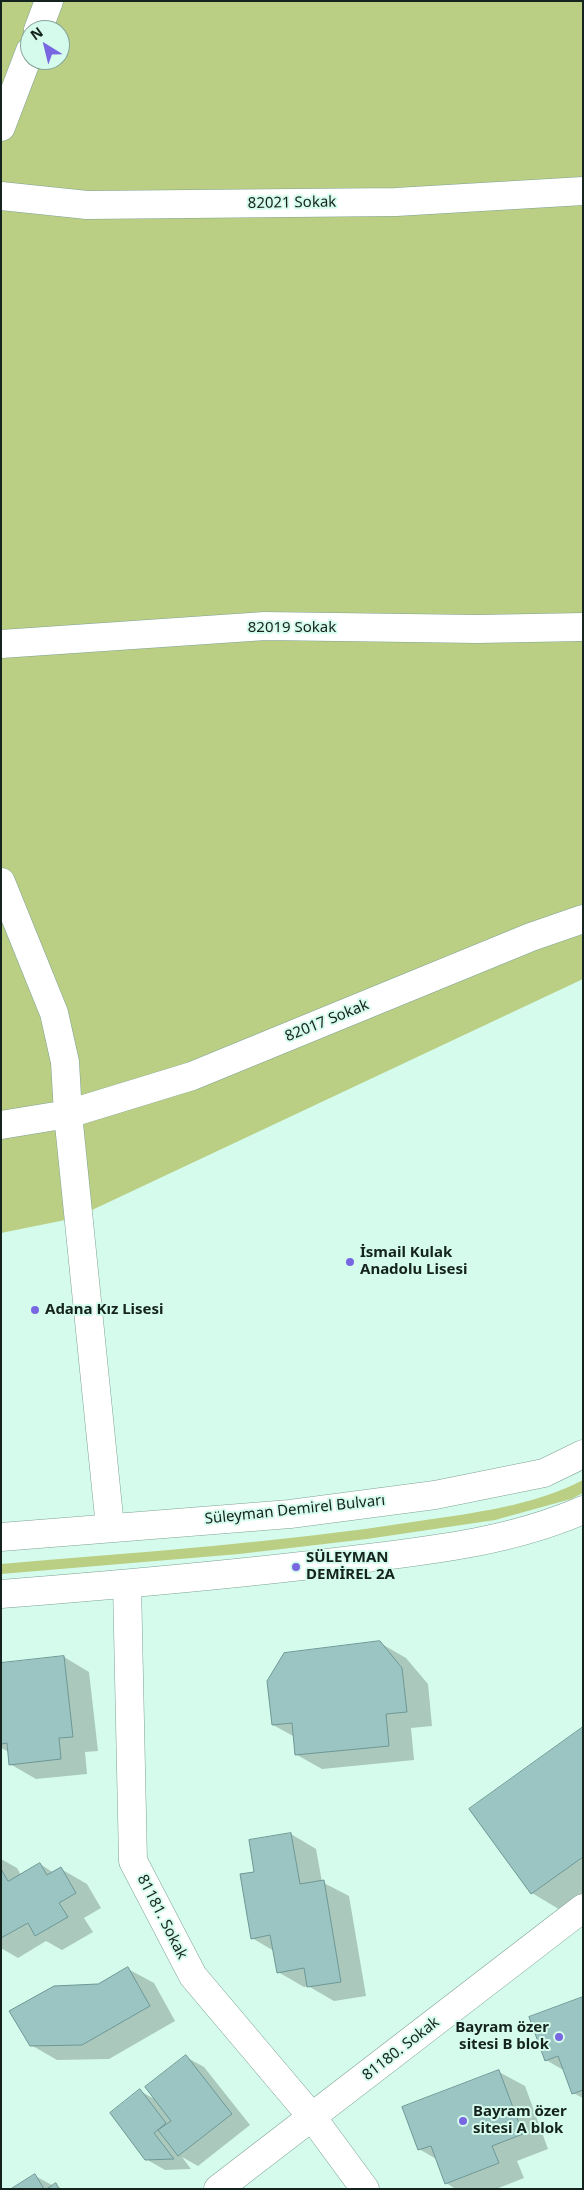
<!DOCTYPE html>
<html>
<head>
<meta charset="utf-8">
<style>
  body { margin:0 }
  #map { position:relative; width:584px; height:2190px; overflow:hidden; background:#d5fbec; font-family:"Noto Sans",sans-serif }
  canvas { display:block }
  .frame { position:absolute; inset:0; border:2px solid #15231e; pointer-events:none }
  .north { position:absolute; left:20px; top:20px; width:50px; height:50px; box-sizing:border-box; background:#d5fbec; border:1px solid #88a59a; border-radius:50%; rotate:324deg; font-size:14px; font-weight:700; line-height:20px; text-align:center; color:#15231e }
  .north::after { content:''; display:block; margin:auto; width:18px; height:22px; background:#7967e2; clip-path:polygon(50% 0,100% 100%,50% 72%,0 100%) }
</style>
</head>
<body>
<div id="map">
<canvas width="584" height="2190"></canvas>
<div class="frame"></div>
<div class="north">N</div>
</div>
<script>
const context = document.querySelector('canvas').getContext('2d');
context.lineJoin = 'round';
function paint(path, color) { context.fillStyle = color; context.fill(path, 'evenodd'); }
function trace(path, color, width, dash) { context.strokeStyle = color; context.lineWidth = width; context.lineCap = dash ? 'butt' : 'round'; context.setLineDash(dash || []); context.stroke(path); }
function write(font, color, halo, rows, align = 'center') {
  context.font = font + ' "Noto Sans",sans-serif'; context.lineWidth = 4; context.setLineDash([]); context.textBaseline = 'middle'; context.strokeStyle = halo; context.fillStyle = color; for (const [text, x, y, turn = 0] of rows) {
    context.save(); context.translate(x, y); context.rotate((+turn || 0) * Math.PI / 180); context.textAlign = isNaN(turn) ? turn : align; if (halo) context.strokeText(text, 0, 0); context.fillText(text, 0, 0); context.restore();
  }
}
paint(new Path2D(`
  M1 1H583V979L75 1218 1 1233ZM30 30H60V60H30Z
  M583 1480V1493L571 1499 495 1520 367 1539 239 1554 1 1574V1564C140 1552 280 1543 419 1521 473 1513 533 1506 583 1480Z`), '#bacf84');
paint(new Path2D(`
  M380 1643 406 1658 428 1684 432 1726 411 1728 414 1760 322 1769 297 1755 295 1737 273 1725Z
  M64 1657 89 1672 98 1751 85 1752 87 1774 36 1779 10 1764 9 1752 1 1748V1664Z
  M583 1729V1896L562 1911 532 1893 471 1810Z
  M291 1834 316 1849 322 1882 349 1896 366 1996 334 2001 308 1986 304 1987 278 1972 274 1951 252 1938 256 1873Z
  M1 1859 17 1868 21 1875 40 1864 54 1873 61 1869 87 1884 101 1908 84 1918 93 1932 62 1950 46 1941 18 1958 1 1948Z
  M128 1969 154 1983 175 2021 109 2059 57 2060 31 2045 99 1985Z
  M583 1998V2098L573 2093 565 2071 546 2060Z
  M186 2057 204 2067 250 2125 198 2166 182 2157 191 2169 165 2170 146 2159 140 2091 156 2100Z
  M499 2072 525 2086 548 2149 517 2161 524 2178 496 2189H456L446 2183 438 2160 419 2149Z
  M35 2176 54 2186 56 2185 62 2189H14Z`), '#0003');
const building = new Path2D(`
  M380 1641 402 1668 407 1712 386 1714 389 1746 295 1755 292 1723 272 1725 267 1681 284 1653Z
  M64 1656 73 1737 59 1738 61 1759 9 1765 7 1743 1 1744V1663Z
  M583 1727V1857L531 1894 469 1809Z
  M291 1833 300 1884 324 1880 341 1982 307 1987 304 1968 277 1973 270 1935 251 1939 240 1874 254 1872 249 1840Z
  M40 1863 47 1875 61 1867 76 1893 59 1903 68 1917 35 1936 28 1923 1 1938V1869L8 1881Z
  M128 1967 150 2006 82 2045 30 2046 9 2011 54 1986 98 1984Z
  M583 1997V2090L572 2094 558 2056 545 2061 529 2017Z
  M186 2055 232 2114 178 2156 158 2130 171 2121 145 2087Z
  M499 2070 523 2134 492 2146 499 2163 445 2184 431 2146 418 2150 402 2107Z
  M140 2089 166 2123 154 2133 174 2159 145 2160 110 2113Z
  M35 2174 44 2189H11Z
  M56 2183 59 2189H47Z`);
paint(building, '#9ac5c2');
trace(building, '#6e9795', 1);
const minor = new Path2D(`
  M38 30 49 1
  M1 127 30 51
  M1 196 87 205 396 202 583 191
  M1 644 265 626 478 629 583 627
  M1 882 54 1013 65 1062 68 1114 110 1527
  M1 1125 68 1114 192 1076 531 937 583 919
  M127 1584 133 1861 193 1976 312 2117 365 2189
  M218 2189 583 1908`);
const secondary = new Path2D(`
  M1 1537 290 1514 435 1495 544 1473 583 1454
  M1 1594C116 1585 230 1575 344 1561 424 1551 508 1543 583 1510`);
trace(minor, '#7ea294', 29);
trace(secondary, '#7ea294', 29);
trace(minor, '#fff', 28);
trace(secondary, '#fff', 28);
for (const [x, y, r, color] of [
  [350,1262,5,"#7967e2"],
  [35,1310,5,"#7967e2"],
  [296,1567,5,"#7967e2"],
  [559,2037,5,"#7967e2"],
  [463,2121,5,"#7967e2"]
]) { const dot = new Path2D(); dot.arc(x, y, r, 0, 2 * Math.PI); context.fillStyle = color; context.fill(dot); trace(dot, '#d5fbec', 2); }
write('15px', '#15231e', '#d5fbec', [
  ["82021 Sokak",292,203,-1],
  ["82019 Sokak",292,628],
  ["82017 Sokak",327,1021,-22],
  ["Süleyman Demirel Bulvarı",295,1510,-6],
  ["81181. Sokak",162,1917,63],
  ["81180. Sokak",401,2049,-38]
]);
write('bold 15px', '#15231e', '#d5fbec', [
  ["İsmail Kulak",360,1253],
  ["Anadolu Lisesi",360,1270],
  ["Adana Kız Lisesi",45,1310],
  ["SÜLEYMAN",306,1558],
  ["DEMİREL 2A",306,1575],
  ["Bayram özer",549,2028,"right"],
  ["sitesi B blok",549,2045,"right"],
  ["Bayram özer",473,2112],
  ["sitesi A blok",473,2129]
], 'left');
</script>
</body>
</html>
